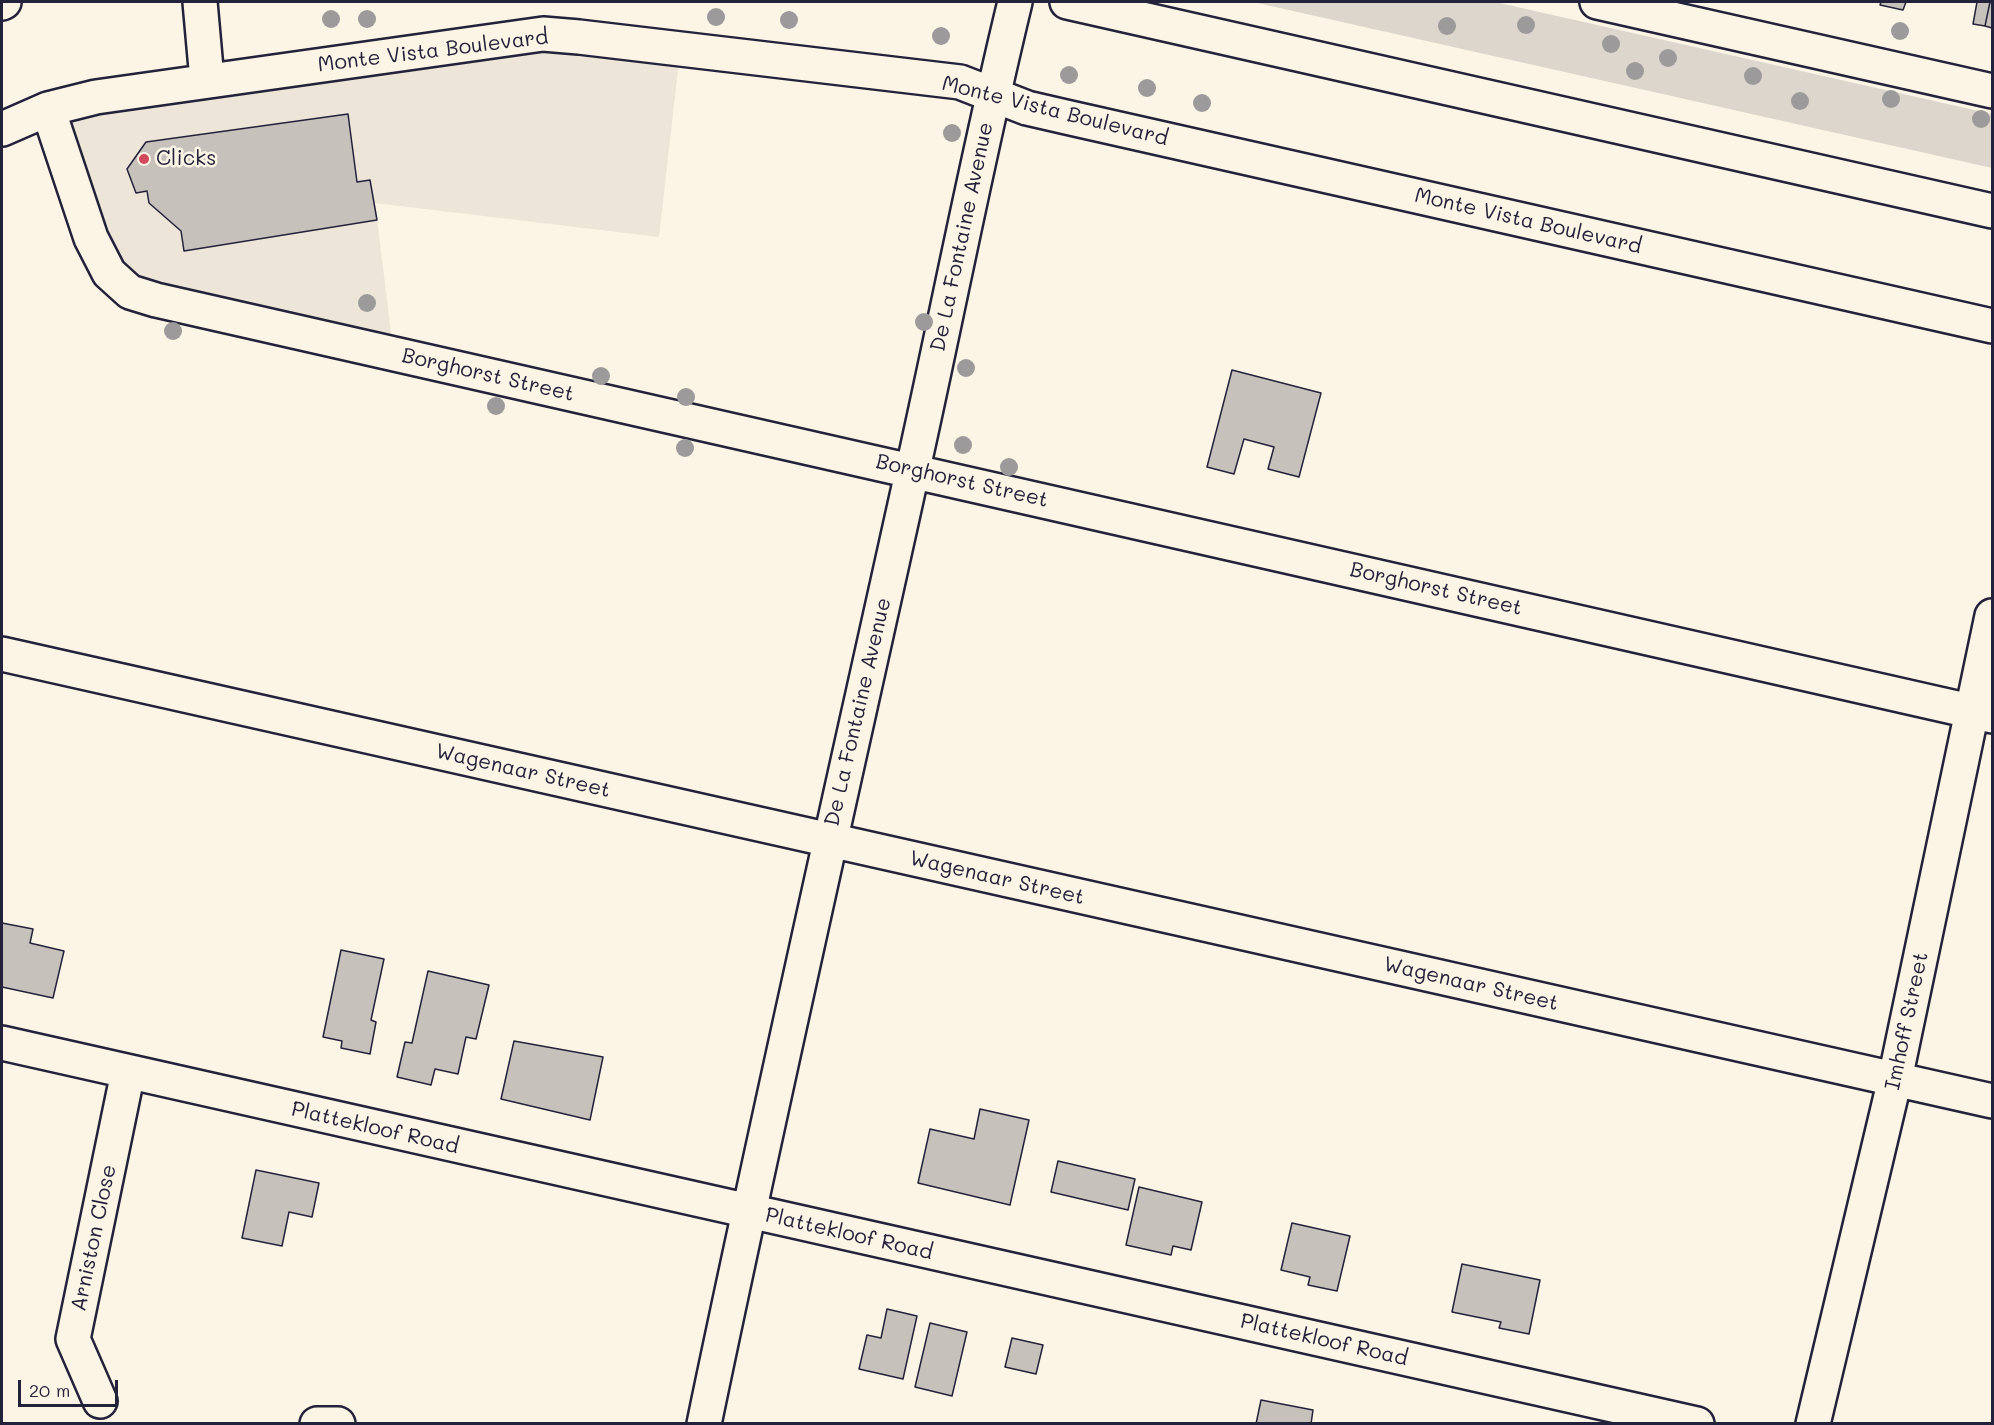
<!DOCTYPE html>
<html>
<head>
<meta charset="utf-8">
<style>
  body { margin:0 }
  #map { position:relative; width:1994px; height:1425px; overflow:hidden; background:#fcf5e5; font-family:Mali,sans-serif }
  canvas { display:block }
  .frame { position:absolute; inset:0; border:3px solid #22223b; pointer-events:none }
  .scale { position:absolute; left:18px; top:1380px; width:100px; height:27px; box-sizing:border-box; border:3px solid #22223b; border-top:0; padding-left:8px; font-size:18px; line-height:21px; white-space:nowrap; color:#22223b; -webkit-text-stroke:4px #fcf5e5; paint-order:stroke }
</style>
</head>
<body>
<div id="map">
<canvas width="1994" height="1425"></canvas>
<div class="frame"></div>
<div class="scale">20 m</div>
</div>
<script>
const context = document.querySelector('canvas').getContext('2d');
context.lineJoin = 'round';
function paint(path, color) { context.fillStyle = color; context.fill(path, 'evenodd'); }
function trace(path, color, width, dash) { context.strokeStyle = color; context.lineWidth = width; context.lineCap = dash ? 'butt' : 'round'; context.setLineDash(dash || []); context.stroke(path); }
function write(font, color, halo, rows, align = 'center') {
  context.font = font + ' Mali,sans-serif'; context.lineWidth = 5; context.setLineDash([]); context.textBaseline = 'middle'; context.strokeStyle = halo; context.fillStyle = color; for (const [text, x, y, turn = 0] of rows) {
    context.save(); context.translate(x, y); context.rotate((+turn || 0) * Math.PI / 180); context.textAlign = isNaN(turn) ? turn : align; if (halo) context.strokeText(text, 0, 0); context.fillText(text, 0, 0); context.restore();
  }
}
paint(new Path2D(`
  M543 36 680 52 659 237 375 203 393 349 131 291 50 110Z`), '#ece5d8');
paint(new Path2D(`
  M1253 2H1495L1992 114V168Z`), '#dcd6cc');
const building = new Path2D(`
  M1881 2H1906L1903 10 1880 5Z
  M1977 2H1990L1985 26 1973 24Z
  M1990 2H1992V28L1985 26Z
  M348 114 357 182 370 180 377 220 184 251 181 231 149 203 147 191 136 193 127 169 146 142Z
  M1232 370 1321 393 1299 477 1268 469 1274 447 1244 439 1234 474 1207 467Z
  M2 923 33 929 30 943 64 951 53 998 2 987Z
  M341 950 384 959 371 1020 376 1022 370 1054 341 1048 342 1041 323 1037Z
  M428 971 489 985 476 1039 466 1037 458 1074 435 1069 431 1085 397 1077 405 1042 412 1043Z
  M514 1041 603 1057 590 1120 501 1099Z
  M980 1109 1029 1120 1010 1205 918 1183 930 1129 974 1139Z
  M1058 1161 1135 1179 1128 1210 1051 1192Z
  M256 1170 319 1183 312 1217 289 1212 282 1246 242 1238Z
  M1139 1187 1202 1202 1191 1250 1173 1246 1171 1255 1126 1245Z
  M1292 1223 1350 1236 1337 1291 1308 1285 1310 1277 1281 1270Z
  M1462 1264 1540 1280 1529 1334 1499 1328 1501 1322 1452 1312Z
  M887 1309 917 1316 903 1379 859 1369 867 1335 881 1338Z
  M930 1323 967 1332 952 1396 915 1387Z
  M1012 1338 1043 1345 1036 1374 1005 1367Z
  M1261 1400 1313 1410 1311 1424H1256Z`);
paint(building, '#c6c1bb');
trace(building, '#22223b', 1.5);
const street = new Path2D(`
  M200 2 207 80
  M1597 2 1992 91
  M48 109 91 238 109 273 130 292 156 300 1992 716
  M2 129 48 109 96 97 543 34 579 37 960 82 1027 108 1066 117 1992 326
  M2 654 1992 1101
  M2 1043 1697 1424
  M100 1401 73 1339 128 1072
  M317 1424H338
  M704 1424C770 1106 842 790 912 473 947 316 977 158 1015 2
  M1813 1424 1895 1079 1992 616`);
const secondary = new Path2D(`
  M1067 2 1992 211
  M2 3 4 2`);
trace(street, '#22223b', 38);
trace(secondary, '#22223b', 38);
trace(street, '#fcf5e5', 33);
trace(secondary, '#fcf5e5', 33);
context.fillStyle = '#9d9a9b';
for (const [x, y] of [
  [716,17],
  [331,19],
  [367,19],
  [789,20],
  [1526,25],
  [1447,26],
  [1900,31],
  [941,36],
  [1611,44],
  [1668,58],
  [1635,71],
  [1069,75],
  [1753,76],
  [1147,88],
  [1891,99],
  [1800,101],
  [1202,103],
  [1981,119],
  [952,133],
  [367,303],
  [924,322],
  [173,331],
  [966,368],
  [601,376],
  [686,397],
  [496,406],
  [963,445],
  [685,448],
  [1009,467]
]) { context.beginPath(); context.arc(x, y, 9, 0, 2 * Math.PI); context.fill(); }
for (const [x, y, r, color] of [
  [144,159,6,"#d1495b"]
]) { const dot = new Path2D(); dot.arc(x, y, r, 0, 2 * Math.PI); context.fillStyle = color; context.fill(dot); trace(dot, '#fcf5e5', 2); }
write('21px', '#22223b', '#fcf5e5', [
  ["Monte Vista Boulevard",433,51,-7],
  ["Monte Vista Boulevard",1055,111,14],
  ["Monte Vista Boulevard",1528,221,13],
  ["De La Fontaine Avenue",962,237,-78],
  ["Borghorst Street",488,375,13],
  ["Borghorst Street",962,481,13],
  ["Borghorst Street",1436,589,13],
  ["De La Fontaine Avenue",858,712,-77],
  ["Wagenaar Street",523,771,13],
  ["Wagenaar Street",997,878,13],
  ["Wagenaar Street",1471,984,13],
  ["Imhoff Street",1907,1021,-78],
  ["Plattekloof Road",375,1128,13],
  ["Plattekloof Road",849,1234,13],
  ["Arniston Close",94,1238,-78],
  ["Plattekloof Road",1324,1340,13]
]);
write('21px', '#22223b', '#fcf5e5', [
  ["Clicks",156,159]
], 'left');
</script>
</body>
</html>
